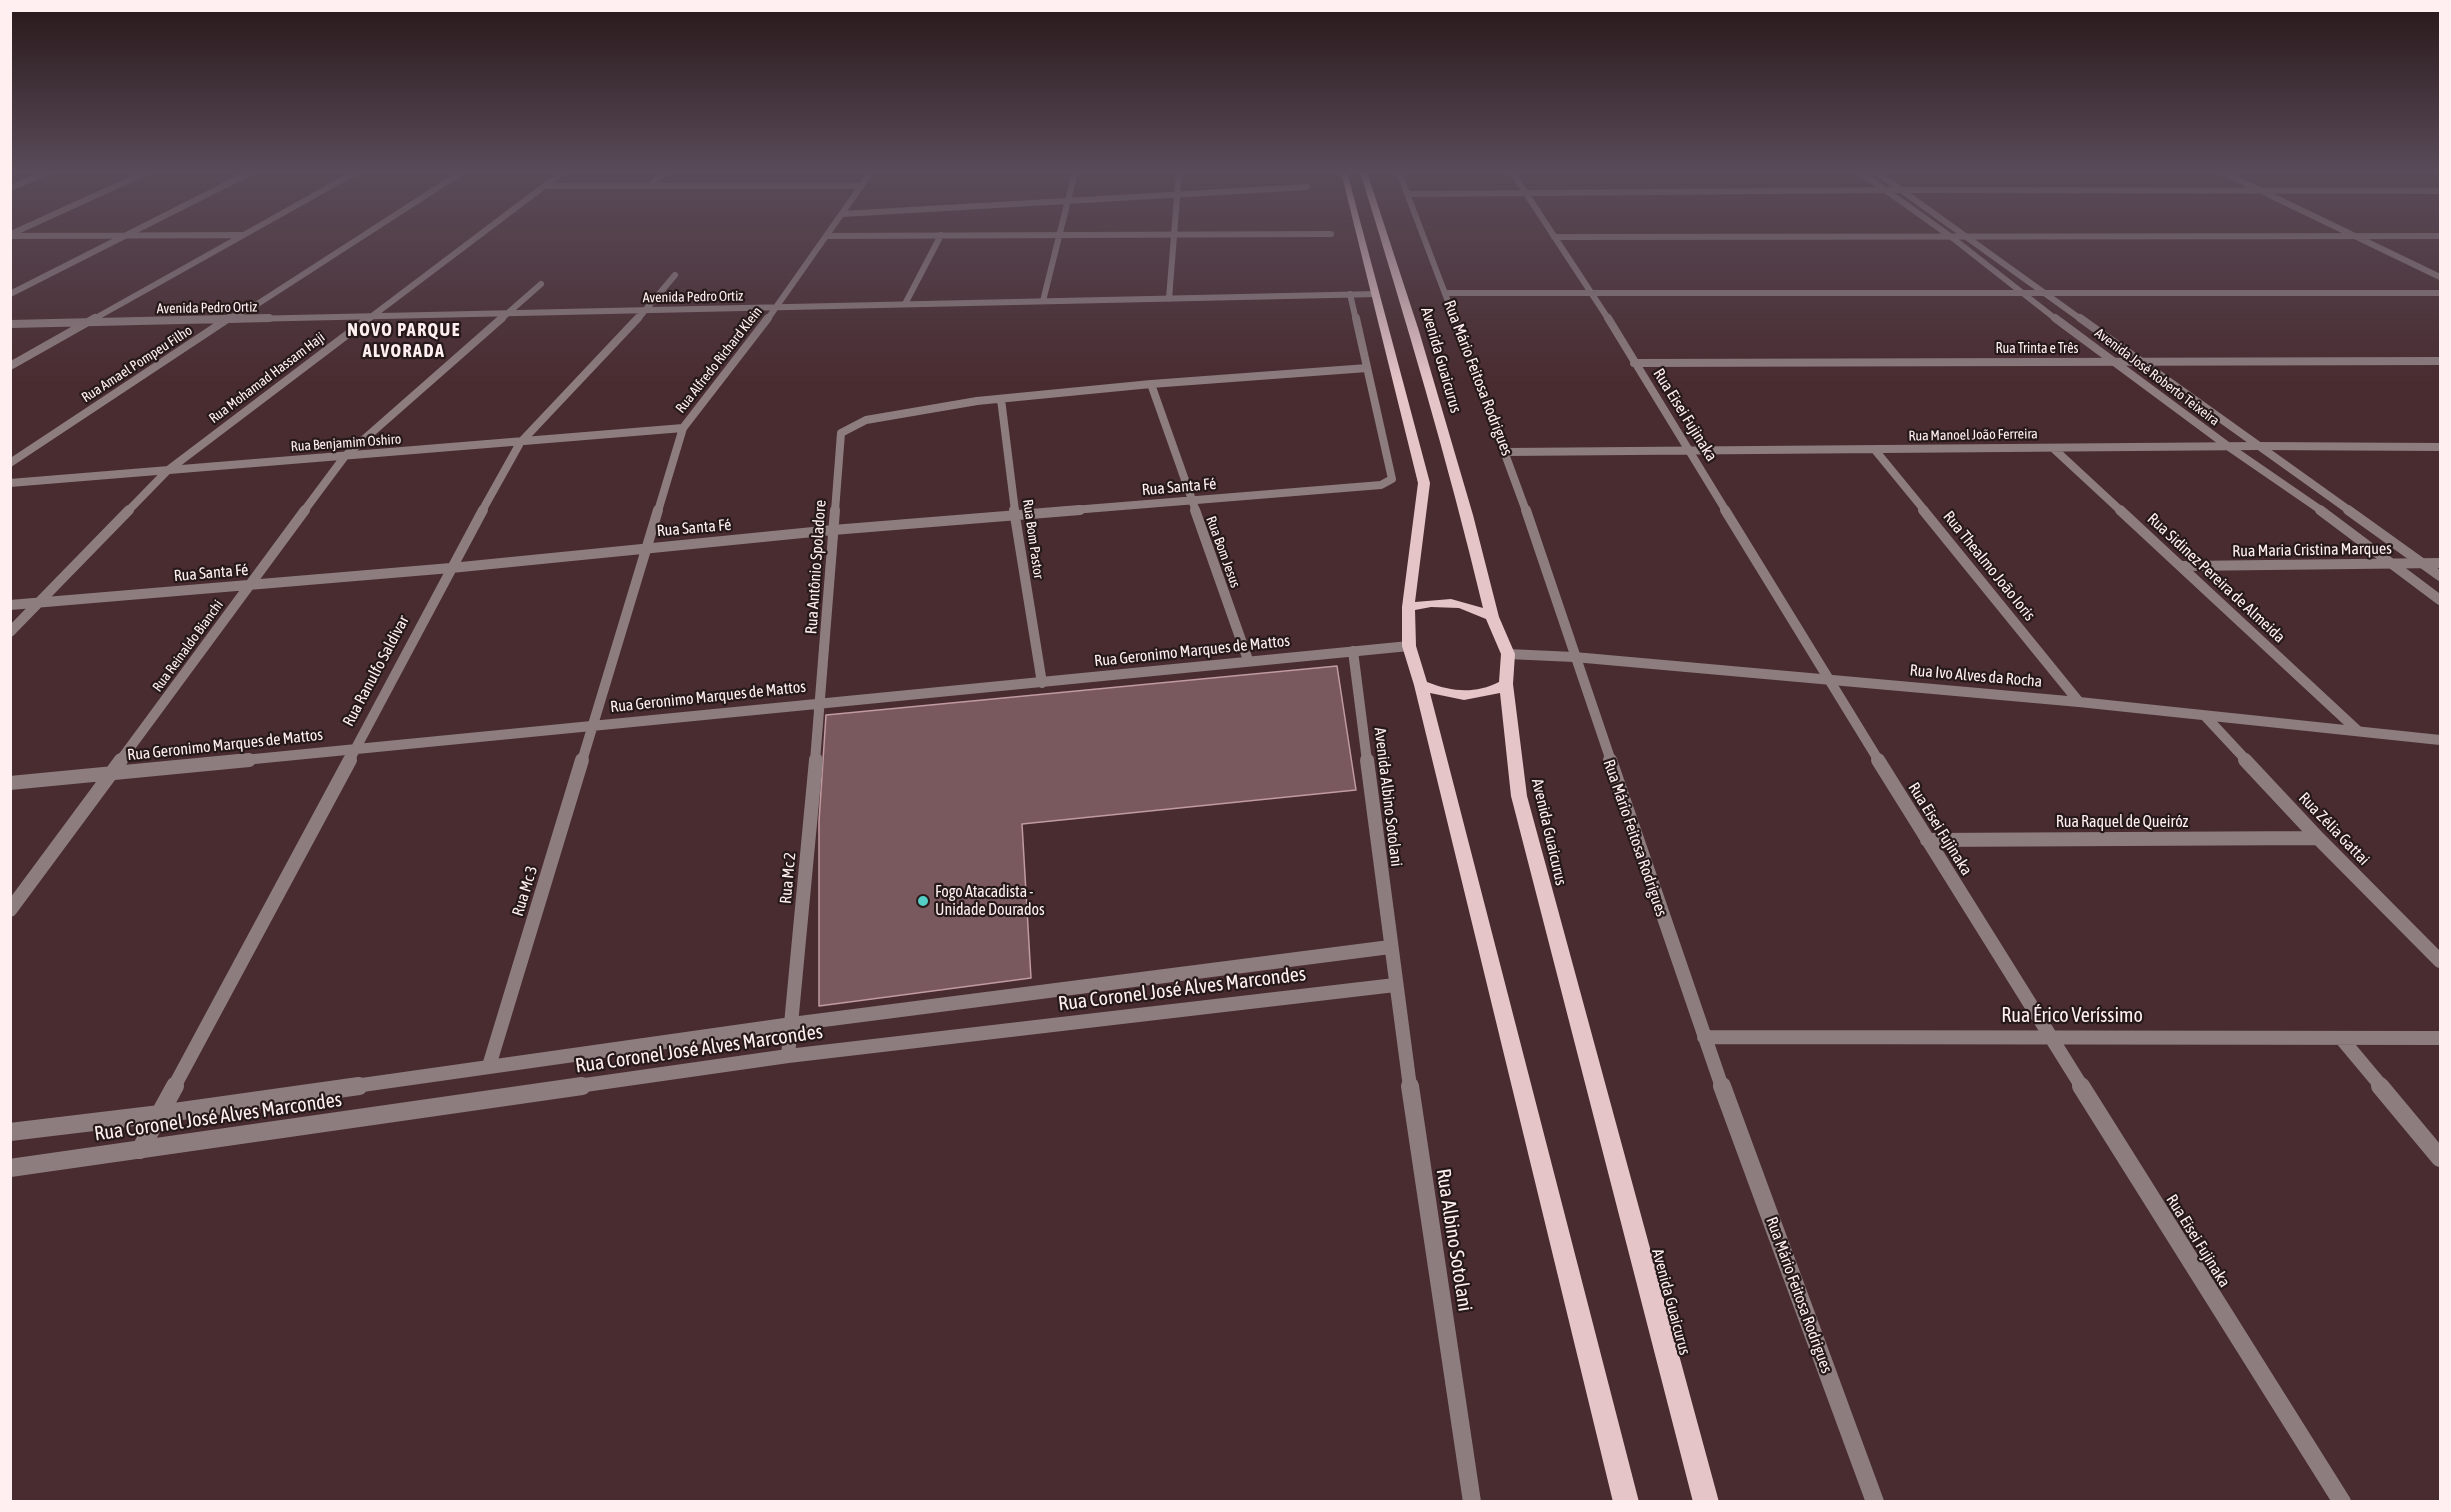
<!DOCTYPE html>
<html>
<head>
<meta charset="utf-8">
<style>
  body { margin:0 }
  #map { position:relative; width:2451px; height:1512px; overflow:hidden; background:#492c30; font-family:"Asap Condensed",sans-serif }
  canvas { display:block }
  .frame { position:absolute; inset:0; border:12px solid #ffeff1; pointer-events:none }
</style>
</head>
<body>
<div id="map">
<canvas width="2451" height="1512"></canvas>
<div class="frame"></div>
</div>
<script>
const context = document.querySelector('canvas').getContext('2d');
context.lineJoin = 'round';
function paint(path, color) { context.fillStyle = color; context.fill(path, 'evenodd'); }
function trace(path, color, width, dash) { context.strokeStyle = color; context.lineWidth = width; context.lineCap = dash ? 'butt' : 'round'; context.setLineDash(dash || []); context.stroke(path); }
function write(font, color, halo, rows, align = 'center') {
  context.font = font + ' "Asap Condensed",sans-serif'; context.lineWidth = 4.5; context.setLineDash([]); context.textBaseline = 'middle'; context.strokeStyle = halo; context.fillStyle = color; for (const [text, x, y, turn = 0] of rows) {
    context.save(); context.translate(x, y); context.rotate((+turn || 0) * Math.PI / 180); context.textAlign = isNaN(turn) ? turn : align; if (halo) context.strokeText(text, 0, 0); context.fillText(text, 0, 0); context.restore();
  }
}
const building = new Path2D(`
  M1337 666 1356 790 1022 824 1031 978 819 1006V821L826 715Z`);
paint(building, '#7a595e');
trace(building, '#c09ba0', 1.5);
trace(new Path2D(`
  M1399 172 1455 320
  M1512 172 1609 320
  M2222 172 2440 277
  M545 186H861
  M650 186 665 172
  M10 188 49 172
  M1408 194 1901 190 2440 191
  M842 214 1307 187
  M11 234 147 172
  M10 236 242 235
  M826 236 1331 234
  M1554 237 2440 236
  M1446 293H2440
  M10 294 251 172
  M1350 294 1356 320
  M1169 299 1179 172
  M1043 301 1075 172
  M905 304 941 235
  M92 320 356 172
  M201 320 1376 294
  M227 320 259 303 462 172
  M367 320 563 172
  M500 320 541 284
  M637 320 675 275
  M767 320 871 172`), '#8d7d7f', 6);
trace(new Path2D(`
  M1455 318 1526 511
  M1608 318 1726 511
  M10 324 269 318
  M1634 363 2440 361
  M10 366 95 318
  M1151 384 1196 511
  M1001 399 1015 511
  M2053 448 2121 511
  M1875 450 1925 511
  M1506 452 2258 446 2440 447
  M10 463 229 318
  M10 483 683 428
  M128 511 167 471 369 318
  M304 511 345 456 502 318
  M482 511 520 443 638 318
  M658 511 683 428 768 318
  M835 511 841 433 866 420 977 401 1151 384 1367 368
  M1061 511 1381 485 1392 479 1356 318`), '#8d7d7f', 8);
trace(new Path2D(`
  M1014 510 1042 683
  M1195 510 1248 660
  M1526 510 1611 761
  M1725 510 1879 761
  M1923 510 2079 702
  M2120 510 2358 731
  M2183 566 2440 563
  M10 605 451 568 833 530 1080 510
  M10 632 129 510
  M1353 651 1367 761
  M2206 717 2247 761
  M120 761 305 510
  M234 761 1409 646
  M349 761 483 510
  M582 761 658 510
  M815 761 835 510`), '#8d7d7f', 10);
trace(new Path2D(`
  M1367 760 1410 1087
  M1610 760 1722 1087
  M1878 760 2082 1087
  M2245 760 2318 838 2440 961
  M10 783 249 760
  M1927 840 2318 838
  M10 910 121 760
  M1704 1037 2440 1038
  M2341 1038 2382 1087
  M788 1056 816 760
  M489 1066 582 760
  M174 1087 350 760
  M348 1087 792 1024 1390 947
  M571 1087 788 1056 1395 985`), '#8d7d7f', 14);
trace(new Path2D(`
  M1410 1086 1472 1502
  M1722 1086 1875 1502
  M2081 1086 2342 1502
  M2380 1086 2440 1158
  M10 1132 160 1114 359 1086
  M140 1150 175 1086
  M10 1168 582 1086`), '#8d7d7f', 18);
trace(new Path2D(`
  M1860 172 1950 236 2057 320
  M1876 172 2082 320`), '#8d7d7f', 6);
trace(new Path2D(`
  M2055 318 2229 447 2322 511
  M2080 318 2350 511`), '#8d7d7f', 8);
trace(new Path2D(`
  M2320 510 2440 600
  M2348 510 2440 576
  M1508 654 1574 657 2079 702 2440 740`), '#8d7d7f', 10);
paint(new Path2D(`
  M1341 172H1347L1430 483 1415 602 1451 599 1483 608C1448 461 1405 317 1360 172H1367L1419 331 1473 515 1499 617 1515 654 1513 684 1527 796 1719 1502H1693L1511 796 1500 693 1464 700 1430 693 1639 1502H1613L1414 685 1402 646V607L1418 483ZM1431 607 1459 608 1486 619 1501 654 1499 682C1475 694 1452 692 1427 682L1416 646 1415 610Z`), '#e6c5c9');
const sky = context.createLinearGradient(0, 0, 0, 384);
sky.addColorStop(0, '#28181a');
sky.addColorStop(0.45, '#594b59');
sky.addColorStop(1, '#594b5900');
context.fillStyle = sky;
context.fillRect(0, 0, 2451, 384);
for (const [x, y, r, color] of [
  [923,901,6,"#55cec5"]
]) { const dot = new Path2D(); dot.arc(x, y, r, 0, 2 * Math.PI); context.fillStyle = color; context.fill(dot); trace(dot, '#26191a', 2); }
write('14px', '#ffeff1', '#26191a', [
  ["Avenida Pedro Ortiz",693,297,-1],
  ["Avenida Pedro Ortiz",207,308,-1],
  ["Rua Trinta e Três",2037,349],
  ["Rua Alfredo Richard Klein",719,360,-52],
  ["Rua Amael Pompeu Filho",137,364,-33],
  ["Avenida José Roberto Teixeira",2157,377,37],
  ["Rua Mohamad Hassam Haji",267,378,-37],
  ["Rua Manoel João Ferreira",1973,435,-1],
  ["Rua Benjamim Oshiro",346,443,-4],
  ["Rua Bom Pastor",1033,539,82],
  ["Rua Bom Jesus",1223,552,70],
  ["Rua Reinaldo Bianchi",188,646,-54]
]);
write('16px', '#ffeff1', '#26191a', [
  ["Avenida Guaicurus",1441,360,74],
  ["Rua Mário Feitosa Rodrigues",1478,378,69],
  ["Rua Eisei Fujinaka",1685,415,58],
  ["Rua Santa Fé",1179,487,-5],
  ["Rua Santa Fé",694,528,-5],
  ["Rua Maria Cristina Marques",2312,550,-1],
  ["Rua Thealmo João Ioris",1989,566,51],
  ["Rua Antônio Spoladore",816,567,-86],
  ["Rua Santa Fé",211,573,-5],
  ["Rua Sidinez Pereira de Almeida",2216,578,43],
  ["Rua Geronimo Marques de Mattos",1192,651,-6],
  ["Rua Ranulfo Saldivar",376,671,-62],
  ["Rua Ivo Alves da Rocha",1976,676,5],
  ["Rua Geronimo Marques de Mattos",708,697,-6],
  ["Rua Geronimo Marques de Mattos",225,745,-6],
  ["Avenida Albino Sotolani",1388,797,83],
  ["Rua Raquel de Queiróz",2122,822],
  ["Rua Eisei Fujinaka",1940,829,58],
  ["Rua Zélia Gattai",2334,829,46],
  ["Avenida Guaicurus",1549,832,77],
  ["Rua Mário Feitosa Rodrigues",1635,838,71],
  ["Rua Mc 2",788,878,-85],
  ["Rua Mc 3",525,891,-73],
  ["Rua Eisei Fujinaka",2198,1241,58],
  ["Rua Mário Feitosa Rodrigues",1799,1295,70],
  ["Avenida Guaicurus",1671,1302,75]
]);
write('16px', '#ffeff1', '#26191a', [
  ["Fogo Atacadista -",935,892],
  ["Unidade Dourados",935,910]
], 'left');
context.letterSpacing = '1.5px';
write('bold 18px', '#ffeff1', '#26191a', [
  ["NOVO PARQUE",404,330],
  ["ALVORADA",404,351]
]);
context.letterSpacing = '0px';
write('20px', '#ffeff1', '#26191a', [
  ["Rua Coronel José Alves Marcondes",1182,989,-7],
  ["Rua Érico Veríssimo",2072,1016],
  ["Rua Coronel José Alves Marcondes",699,1049,-8],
  ["Rua Coronel José Alves Marcondes",218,1117,-8],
  ["Rua Albino Sotolani",1454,1240,81]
]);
</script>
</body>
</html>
